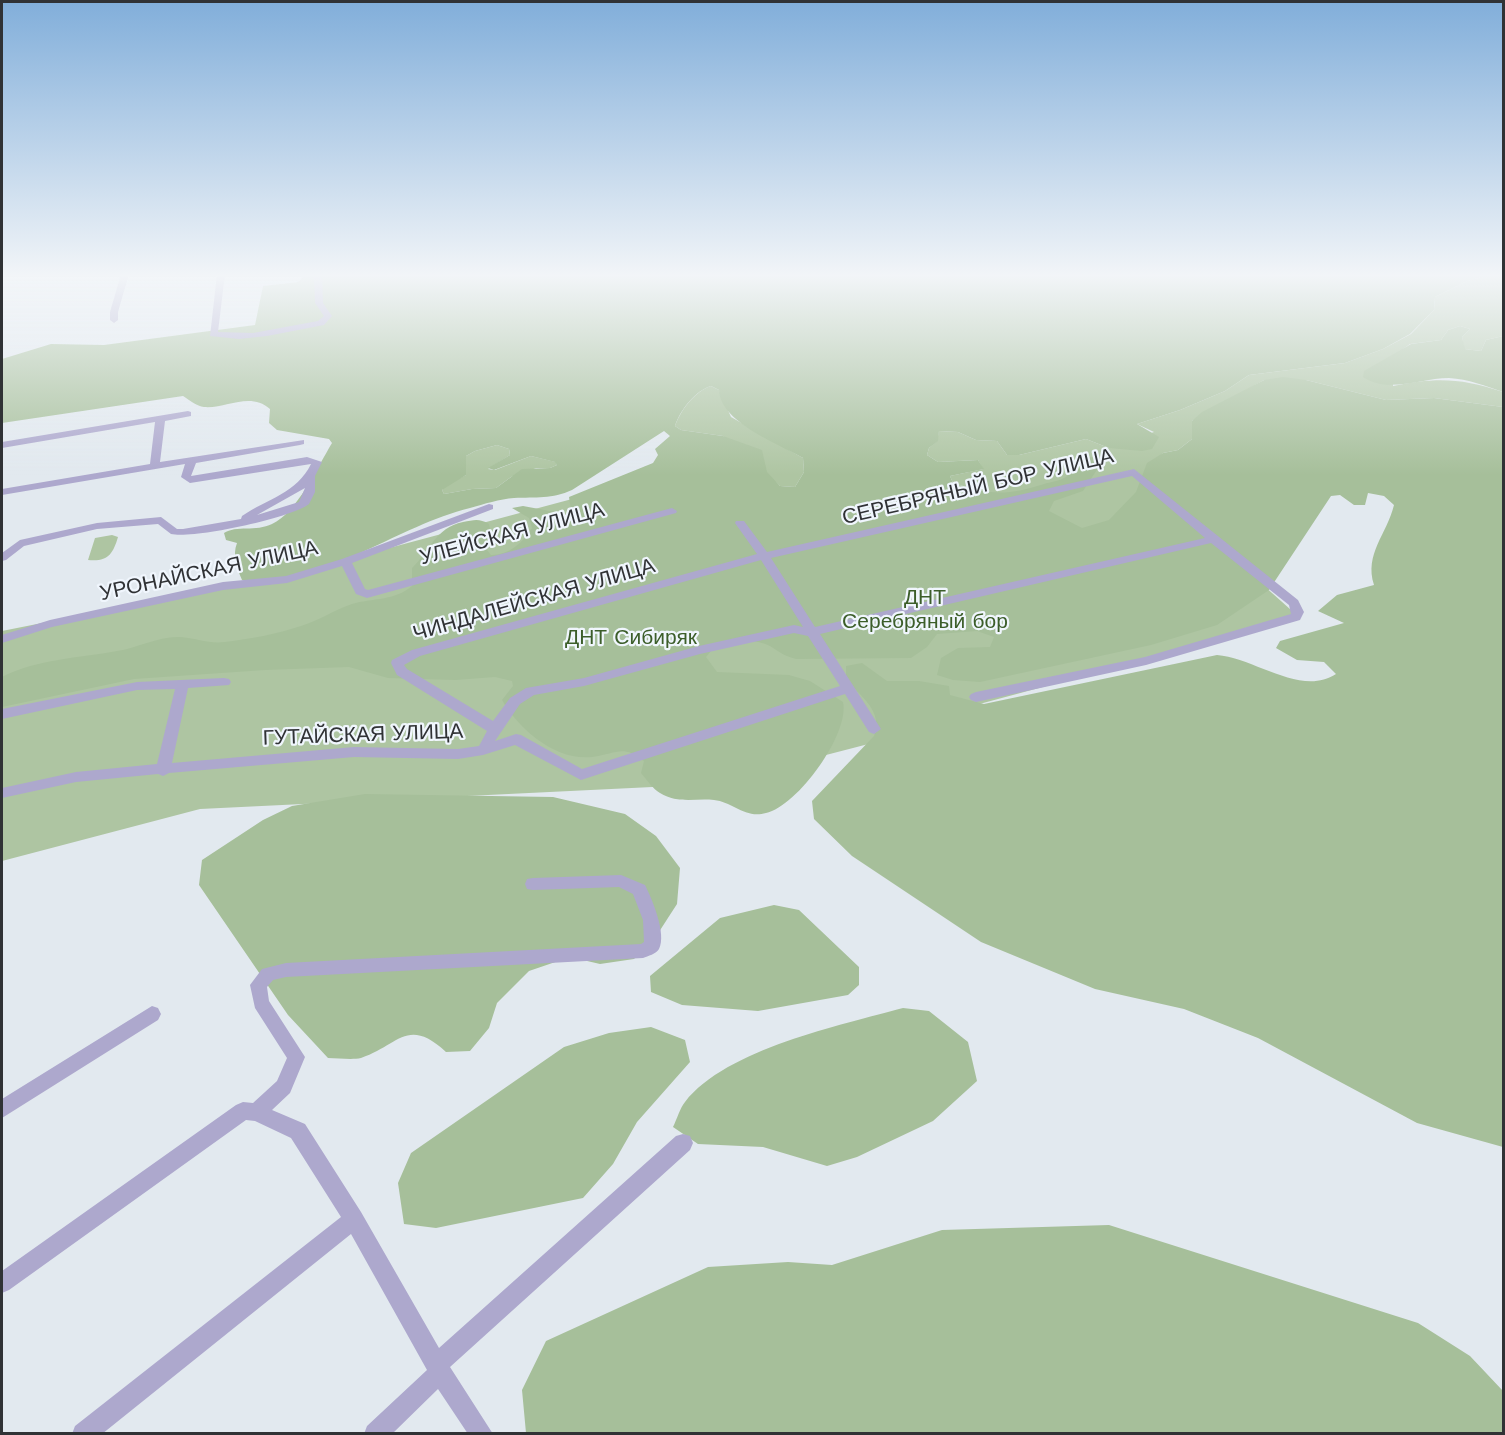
<!DOCTYPE html>
<html>
<head>
<meta charset="utf-8">
<style>
  body { margin:0 }
  #map { position:relative; width:1505px; height:1435px; overflow:hidden; background:#e2e9ef; font-family:"Work Sans",sans-serif }
  canvas { display:block }
  .frame { position:absolute; inset:0; border:3px solid #303235; pointer-events:none }
</style>
</head>
<body>
<div id="map">
<canvas width="1505" height="1435"></canvas>
<div class="frame"></div>
</div>
<script>
const context = document.querySelector('canvas').getContext('2d');
context.lineJoin = 'round';
function paint(path, color) { context.fillStyle = color; context.fill(path, 'evenodd'); }
function write(font, color, halo, rows, align = 'center') {
  context.font = font + ' "Work Sans",sans-serif'; context.lineWidth = 4.5; context.setLineDash([]); context.textBaseline = 'middle'; context.strokeStyle = halo; context.fillStyle = color; for (const [text, x, y, turn = 0] of rows) {
    context.save(); context.translate(x, y); context.rotate((+turn || 0) * Math.PI / 180); context.textAlign = isNaN(turn) ? turn : align; if (halo) context.strokeText(text, 0, 0); context.fillText(text, 0, 0); context.restore();
  }
}
paint(new Path2D(`
  M1491 274H1503V336L1486 340 1481 351 1464 349 1462 337 1470 329 1460 326 1448 330 1441 340 1410 344 1392 357 1393 386C1436 377 1462 378 1503 392V407L1434 398 1386 400 1306 380H1264L1192 421V439L1178 450 1163 453 1142 477 1300 618 875 732 880 741 714 784 200 809 2 861V631L307 570 699 465 750 542 980 491 953 483 950 476 983 469 978 460 938 462 927 455 929 448 937 441 939 431 958 432 976 440 997 441 1007 455H1019L1086 439 1109 448 1154 432 1137 424 1180 410 1225 391 1249 375 1345 363 1383 349 1411 334 1434 310 1435 297 1465 282Z
  M711 386 719 390 731 417 803 458 804 472 795 487 780 486 723 436 681 430 675 426C680 411 695 391 711 386Z
  M497 445 509 449 510 455 488 469 495 470 531 456 556 462 557 465 550 468H536L511 477 496 488 472 489 444 494 442 490 447 484 466 475V456L475 451Z
  M112 535 118 537C113 554 108 562 88 560L95 538Z`), '#aec5a2');
paint(new Path2D(`
  M307 274H1491L1465 282 1435 297 1434 310 1410 334 1383 349 1345 363 1249 375 1225 391 1180 410 1137 424 1159 437 1152 449 1142 451 1109 448 1086 439 1019 455H1007L997 441 976 440 958 432 939 431 938 441 929 448 927 455 938 462 978 460 984 469 950 476 953 483C991 495 1006 496 1044 484 1050 482 1060 481 1066 477 1082 466 1077 451 1104 459L1083 491 1054 501 1049 511 1082 528 1109 520 1136 492 1147 463 1163 453 1178 450 1192 439V421L1202 412 1264 380 1283 377 1306 380 1386 400 1434 398 1503 407V1147L1417 1123 1258 1038 1184 1009 1095 989 981 942 852 856 814 819 812 801 874 736C884 712 861 696 846 680V666L862 663 887 681H919L949 686 950 695 984 704 1217 655C1255 658 1301 697 1336 674L1324 662 1297 660 1276 648 1280 641 1344 623 1318 611 1337 595 1374 585C1364 554 1387 534 1394 505L1384 496 1368 493 1365 505H1354L1340 495 1331 496 1269 590 1217 625 1151 645 980 682 953 680 937 675 941 658 958 648 990 647 994 637 977 631 937 634 927 647 911 658 796 659C784 656 780 652 770 646 754 637 733 642 716 645L706 657 717 672 789 675 810 681 843 702C850 733 798 806 766 813 745 819 733 802 714 800 695 798 678 804 660 793 653 789 647 780 641 773L644 761C622 744 617 754 592 757 555 761 519 729 502 700L513 686 512 681 495 677 456 680 388 678 349 667 265 670 134 679 2 707V677C37 659 79 658 117 651 137 648 159 636 180 637 195 638 209 644 225 642 250 639 277 634 301 626 318 621 334 610 352 604 372 598 395 601 412 586V568C430 551 435 528 463 522 474 520 479 518 489 524L492 538 487 550 491 555C510 555 523 542 532 528L529 518 512 508 523 506 566 514 571 510 569 497 653 463 658 455 655 449 670 436 664 431 572 490C552 499 536 497 514 498 500 499 484 504 470 508 393 527 324 588 242 580 237 568 232 556 237 543L226 540 224 533C236 525 256 532 272 524 297 513 318 466 332 443L329 439 277 430 269 423 270 409C250 391 226 409 204 407 197 406 189 400 183 396L2 423V359L51 344 104 345 255 325 263 286 298 282ZM711 386 719 390C720 422 777 443 803 458L804 472 795 487 780 486 767 472 762 450 723 436 681 430 675 426C680 410 695 391 711 386ZM497 445 509 449 510 455 488 468 494 470 531 456 555 462 557 465 550 468 522 469 496 488 472 489 444 494 442 490 466 475V456L475 451Z
  M1460 326 1470 329 1462 337 1465 349 1481 351 1486 340 1503 336V392C1486 386 1468 379 1449 378 1421 378 1388 394 1363 377L1364 371 1411 344 1441 340 1448 330Z
  M365 794 553 797 625 814 656 836 680 868 677 904 655 938 634 959 600 964 570 957 529 971 497 1003 489 1028 470 1051 446 1052C407 1016 398 1046 361 1058 352 1060 338 1058 328 1058L288 1015 199 885 202 860 263 820 292 806Z
  M774 905 799 910 859 967V985L848 995 758 1011 682 1005 651 992 650 976 720 918Z
  M903 1008 929 1011 968 1042 977 1081 933 1121 857 1157 827 1166 763 1147 698 1144 673 1127C677 1119 680 1108 685 1102 726 1049 841 1025 903 1008Z
  M651 1027 685 1040 690 1062 637 1122 613 1164 583 1198 436 1228 404 1224 398 1183 411 1153 564 1047 609 1033Z
  M1109 1225 1418 1323 1470 1356 1503 1391V1433H526L522 1390 546 1341 708 1267 788 1262 832 1265 942 1230Z`), '#a6bf9a');
paint(new Path2D(`
  M121 274H129L118 312V320L114 323 110 320V312Z
  M217 274H225L218 332 253 333 318 321 324 316 315 303 314 274H322L323 303 332 316 324 325 267 336 239 339 210 336Z
  M188 411 191 412V416L165 421 160 462 304 440V444L300 445 196 463 191 476 307 457 322 462 315 476V492L309 504C291 518 194 539 171 534L158 524 97 529 24 546 6 560 2 561V553L20 540 97 523 161 517 177 529H183L241 519 242 516C267 499 297 493 311 464L190 483 181 477 185 464 2 495V489L150 464 155 422 2 448V442ZM305 488 299 502 257 515Z
  M1134 469 1298 600 1304 612 1300 620 1146 665 976 702 971 700 969 697 971 694 976 692 1145 657 1291 614 1289 605 1211 543 820 634 881 729 874 734 869 732 845 694 581 780 515 745 483 755 458 759 354 757 169 773 163 776 158 774 76 782 2 798V788L76 772 157 764 175 689 137 690 2 719V709L137 682 224 678 229 679 231 682 229 685 188 688 172 763 354 747 458 749 479 746 487 731 397 675 391 663 392 660 412 650 757 554 735 523 736 521H744L767 552ZM1132 476 1205 538 815 627 771 558ZM761 560 803 627 794 625 699 646 584 678 526 688 510 698 493 721 407 669 404 665 420 656ZM794 633 808 636 840 686 582 769 521 735 516 734 495 741 520 704 534 695 584 686 700 654Z
  M489 504 493 505V509L352 563 365 589 368 590 672 508 677 511 676 513 367 598 356 594 342 566 287 583 223 590 52 627 2 643V635L50 620 223 582 286 576 342 559Z
  M621 875 645 885C652 899 667 934 659 949 656 954 648 956 643 958L286 977 273 980 267 987 269 1001 305 1057 290 1093 272 1110 305 1124 361 1212 439 1348 676 1136 683 1134 690 1136 693 1143 690 1150 450 1367 493 1434H468L438 1389 392 1434H364L367 1426 427 1370 351 1234 102 1434H72L75 1426 341 1217 291 1138 255 1121 246 1120 9 1290 2 1293V1271L236 1105 243 1102 253 1103 277 1081 287 1058 255 1008 250 985 262 969 286 963 641 944 644 942 643 920 633 894 619 887 533 890 527 889 525 884 527 879 533 878Z
  M152 1006 158 1008 161 1014 158 1020 2 1118V1099Z`), '#ada8cd');
const sky = context.createLinearGradient(0, 0, 0, 475);
sky.addColorStop(0, '#81aeda');
sky.addColorStop(0.58, '#f2f5f8');
sky.addColorStop(1, '#f2f5f800');
context.fillStyle = sky;
context.fillRect(0, 0, 1505, 475);
write('21px', '#303235', '#f0f6fd', [
  ["СЕРЕБРЯНЫЙ БОР УЛИЦА",978,487,-13],
  ["УЛЕЙСКАЯ УЛИЦА",512,534,-15],
  ["УРОНАЙСКАЯ УЛИЦА",209,571,-12],
  ["ЧИНДАЛЕЙСКАЯ УЛИЦА",534,600,-16],
  ["ГУТАЙСКАЯ УЛИЦА",363,735,-2]
]);
write('21px', '#3c5e2a', '#f0f6fd', [
  ["ДНТ",925,598],
  ["Серебряный бор",925,622],
  ["ДНТ Сибиряк",631,638]
]);
</script>
</body>
</html>
